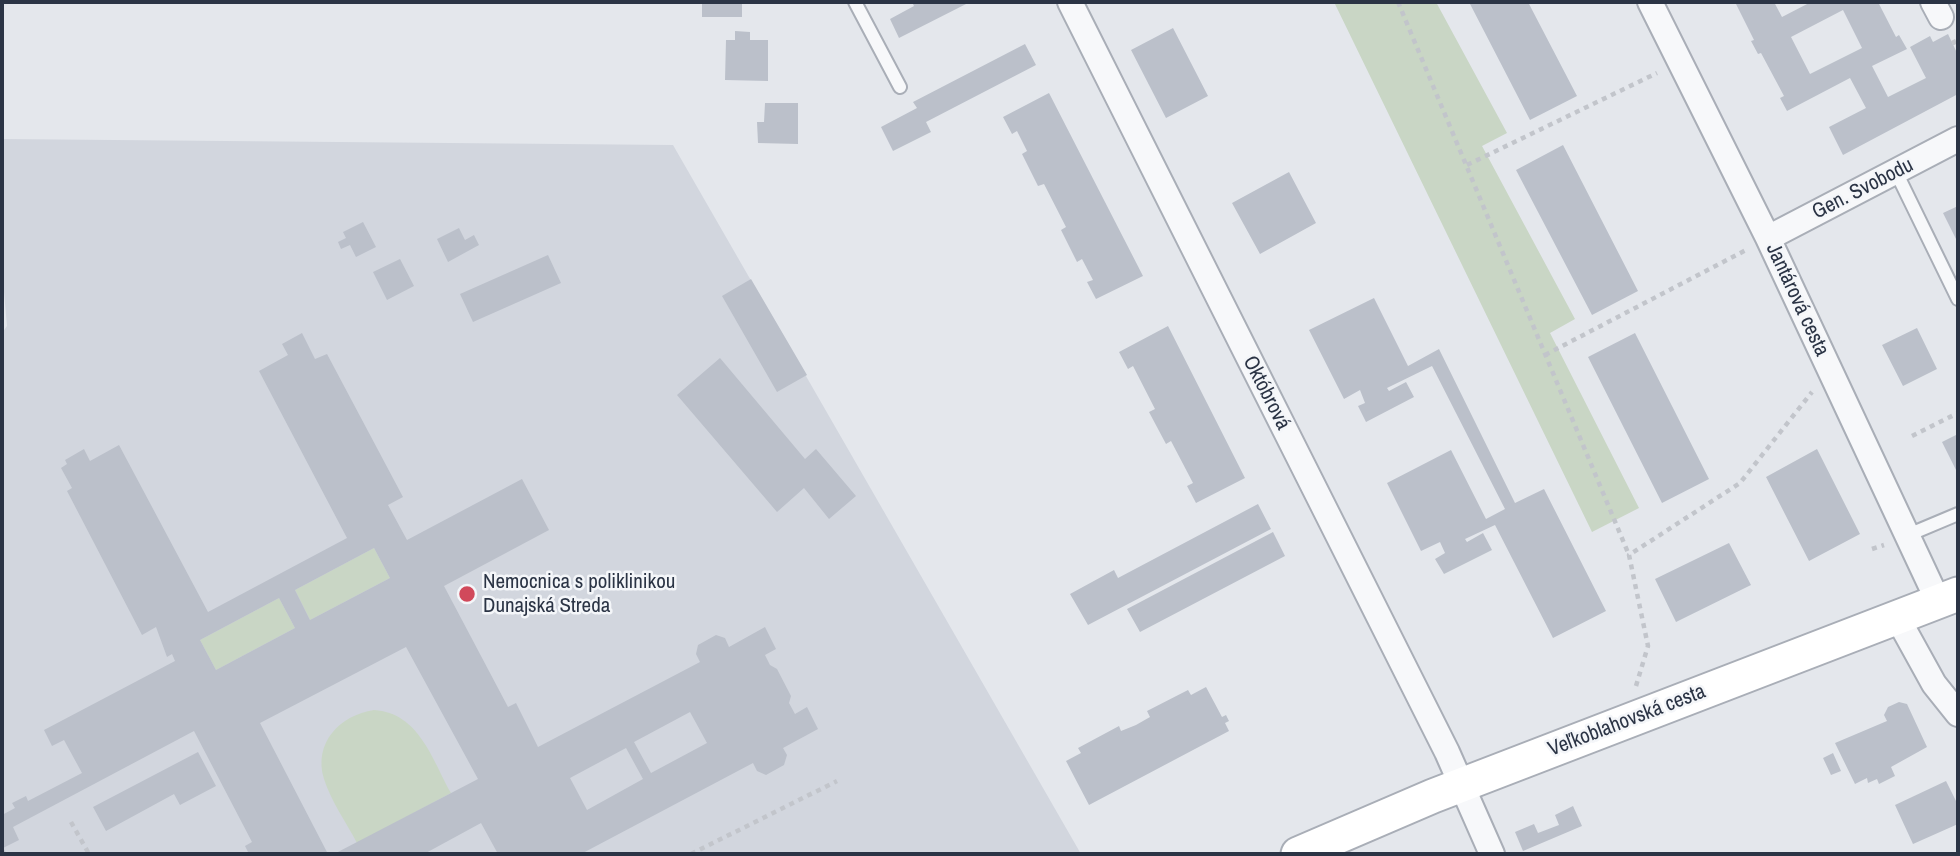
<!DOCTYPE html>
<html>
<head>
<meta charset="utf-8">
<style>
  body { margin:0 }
  #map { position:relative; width:1960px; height:856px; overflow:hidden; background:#e4e7ec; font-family:"Archivo Narrow",sans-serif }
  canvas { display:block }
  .frame { position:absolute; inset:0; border:4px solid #2b3445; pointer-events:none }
</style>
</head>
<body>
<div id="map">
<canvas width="1960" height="856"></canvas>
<div class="frame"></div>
</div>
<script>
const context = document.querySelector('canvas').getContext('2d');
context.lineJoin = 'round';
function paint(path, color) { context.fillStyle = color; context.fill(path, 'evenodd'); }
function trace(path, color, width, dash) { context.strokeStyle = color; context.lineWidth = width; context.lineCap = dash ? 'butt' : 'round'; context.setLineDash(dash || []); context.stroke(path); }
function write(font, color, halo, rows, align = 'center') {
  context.font = font + ' "Archivo Narrow",sans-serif'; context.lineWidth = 5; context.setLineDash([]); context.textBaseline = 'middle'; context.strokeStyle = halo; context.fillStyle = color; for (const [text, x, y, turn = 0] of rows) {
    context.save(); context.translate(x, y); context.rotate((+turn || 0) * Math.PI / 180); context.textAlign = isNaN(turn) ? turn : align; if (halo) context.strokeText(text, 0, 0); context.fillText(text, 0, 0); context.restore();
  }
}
paint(new Path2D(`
  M2 139 673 145 1081 854H2V333L7 326 2 269Z`), '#d2d6de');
paint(new Path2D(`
  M1334 2H1436L1507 133 1482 146 1575 319 1550 333 1639 508 1592 532Z
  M374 548 390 578 310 620 295 590Z
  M279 598 295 628 216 670 200 640Z
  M374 710C419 713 432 759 451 793L357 843C346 822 331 801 324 779 313 743 340 715 374 710Z`), '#c9d6c5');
paint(new Path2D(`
  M702 2H742V17H702Z
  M912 2H970L899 38 890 19 914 6Z
  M1469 2H1528L1577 96 1530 120Z
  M1735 2H1774L1782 17 1811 2H1878L1896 37 1899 35 1907 49 1872 66 1888 97 1926 78 1910 47 1930 36 1933 42 1948 34 1958 55V94L1843 155 1829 127 1866 108 1850 78 1787 111 1780 98 1784 96 1761 53 1758 54 1751 41 1754 40ZM1843 10 1862 48 1810 74 1791 37Z
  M1173 28 1208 96 1166 118 1131 50Z
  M735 31 750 32V40H768V81L725 80 726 40H735Z
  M1025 44 1036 65 926 122 931 132 893 151 881 127 917 108 913 102Z
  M1049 93 1143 276 1096 299 1087 282 1093 280 1082 259 1077 262 1061 230 1066 227 1044 184 1038 186 1022 154 1027 151 1017 131 1012 134 1003 117Z
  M765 103H798V144L758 143 757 122H764Z
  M1563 145 1638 291 1592 315 1516 170Z
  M1289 172 1316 223 1260 254 1232 203Z
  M1958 206V243L1943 213Z
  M363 222 376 247 356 257 350 245 341 249 338 242 346 238 343 232Z
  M459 228 465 240 474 235 479 245 448 262 437 239Z
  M548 255 561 283 473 322 460 294Z
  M400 259 414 286 387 300 373 272Z
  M751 279 807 375 777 392 722 296Z
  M1374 298 1408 366 1439 349 1515 503 1544 489 1606 611 1553 638 1495 525 1465 539 1467 542 1483 533 1492 550 1444 574 1435 559 1445 553 1440 542 1421 551 1387 483 1451 450 1486 519 1505 509 1432 366 1387 388 1389 391 1406 382 1414 397 1366 422 1358 406 1365 403 1360 390 1344 399 1309 330Z
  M1168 326 1245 478 1196 503 1187 486 1193 483 1171 441 1166 444 1149 412 1155 409 1133 366 1128 369 1119 352Z
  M1917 328 1937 369 1903 386 1882 345Z
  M302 333 315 359 327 354 403 497 388 505 407 540 522 479 549 530 444 586 508 707 516 703 538 747 700 662 696 654 698 645 716 635 725 638 729 647 765 627 776 649 765 655 770 665 777 669 791 696 789 703 795 714 807 707 818 729 783 748 787 755 784 765 766 775 757 771 753 763 581 854H498L481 823 424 854H334L478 779 406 647 260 723 328 854H249L245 846 252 842 194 731 13 827 19 840 3 848 7 854H2V815L15 808 12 803 26 796 28 801 82 773 64 740 52 746 44 730 175 661 172 654 167 657 156 627 142 635 67 491 72 488 61 468 67 464 65 460 84 449 90 461 119 445 208 612 347 538 259 371 288 355 282 344ZM374 548 390 578 310 620 295 590ZM279 598 295 628 216 670 200 640ZM690 712 707 743 651 773 634 742ZM626 748 643 779 587 810 570 778Z
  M1635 333 1709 479 1662 503 1588 357Z
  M720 358 805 459 816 449 856 496 829 519 804 488 777 512 677 395Z
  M1958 434V474L1942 442Z
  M1817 449 1860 534 1809 561 1766 477Z
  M1258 504 1271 529 1088 625 1070 594 1114 570 1118 578Z
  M1273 532 1285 556 1140 632 1127 609Z
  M1729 543 1751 585 1676 622 1655 579Z
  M1206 687 1222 717 1226 715 1229 721 1225 723 1229 731 1089 805 1066 761 1081 753 1078 748 1119 726 1121 731 1136 725 1150 717 1147 711 1188 690 1191 695Z
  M1899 702 1907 704 1927 747 1891 767 1895 776 1879 784 1877 779 1868 783 1867 778 1855 784 1835 743 1887 721 1884 715 1888 707Z
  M198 752 216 786 180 805 174 794 106 831 93 807Z
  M1833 753 1841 771 1831 775 1823 758Z
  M1946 781 1958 805V824L1913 844 1895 805Z
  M1573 806 1582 826 1523 851 1515 832 1534 824 1538 833 1559 825 1555 815Z`), '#bbc0ca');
const service = new Path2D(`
  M855 2 900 87
  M1896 172 1958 299
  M1908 535 1958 514`);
const minor = new Path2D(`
  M1070 2 1447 752 1492 854
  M1650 2 1768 238 1938 601
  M1933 2 1941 17
  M1768 238 1958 139
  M1897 617 1934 684 1958 714`);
const secondary = new Path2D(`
  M1298 854 1433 796 1958 594`);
trace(service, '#a9aeb7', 16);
trace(minor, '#a9aeb7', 28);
trace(secondary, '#a9aeb7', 37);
trace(new Path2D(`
  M1398 2 1629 555
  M1953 40 1958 50
  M1467 165 1657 73
  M1545 355 1746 250
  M1912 436 1958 413
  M1872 549 1884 545
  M1636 686 1648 646 1629 555 1740 483 1812 392
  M71 822 89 854
  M691 854 837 781`), '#c2c5cb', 4.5, [5, 5]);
trace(service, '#f7f8fa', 12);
trace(minor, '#f7f8fa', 24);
trace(secondary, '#fff', 33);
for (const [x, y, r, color] of [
  [467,594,9,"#d1495b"]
]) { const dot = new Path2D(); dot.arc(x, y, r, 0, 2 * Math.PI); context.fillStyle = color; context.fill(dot); trace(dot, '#f4f6f9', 2.5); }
write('21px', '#2b3445', '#f4f6f9', [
  ["Gen. Svobodu",1863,189,-27],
  ["Jantárová cesta",1797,300,65],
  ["Októbrová",1266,393,63],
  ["Veľkoblahovská cesta",1627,721,-21]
]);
write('21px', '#2b3445', '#f4f6f9', [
  ["Nemocnica s poliklinikou",483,582],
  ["Dunajská Streda",483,606]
], 'left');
</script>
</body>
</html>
